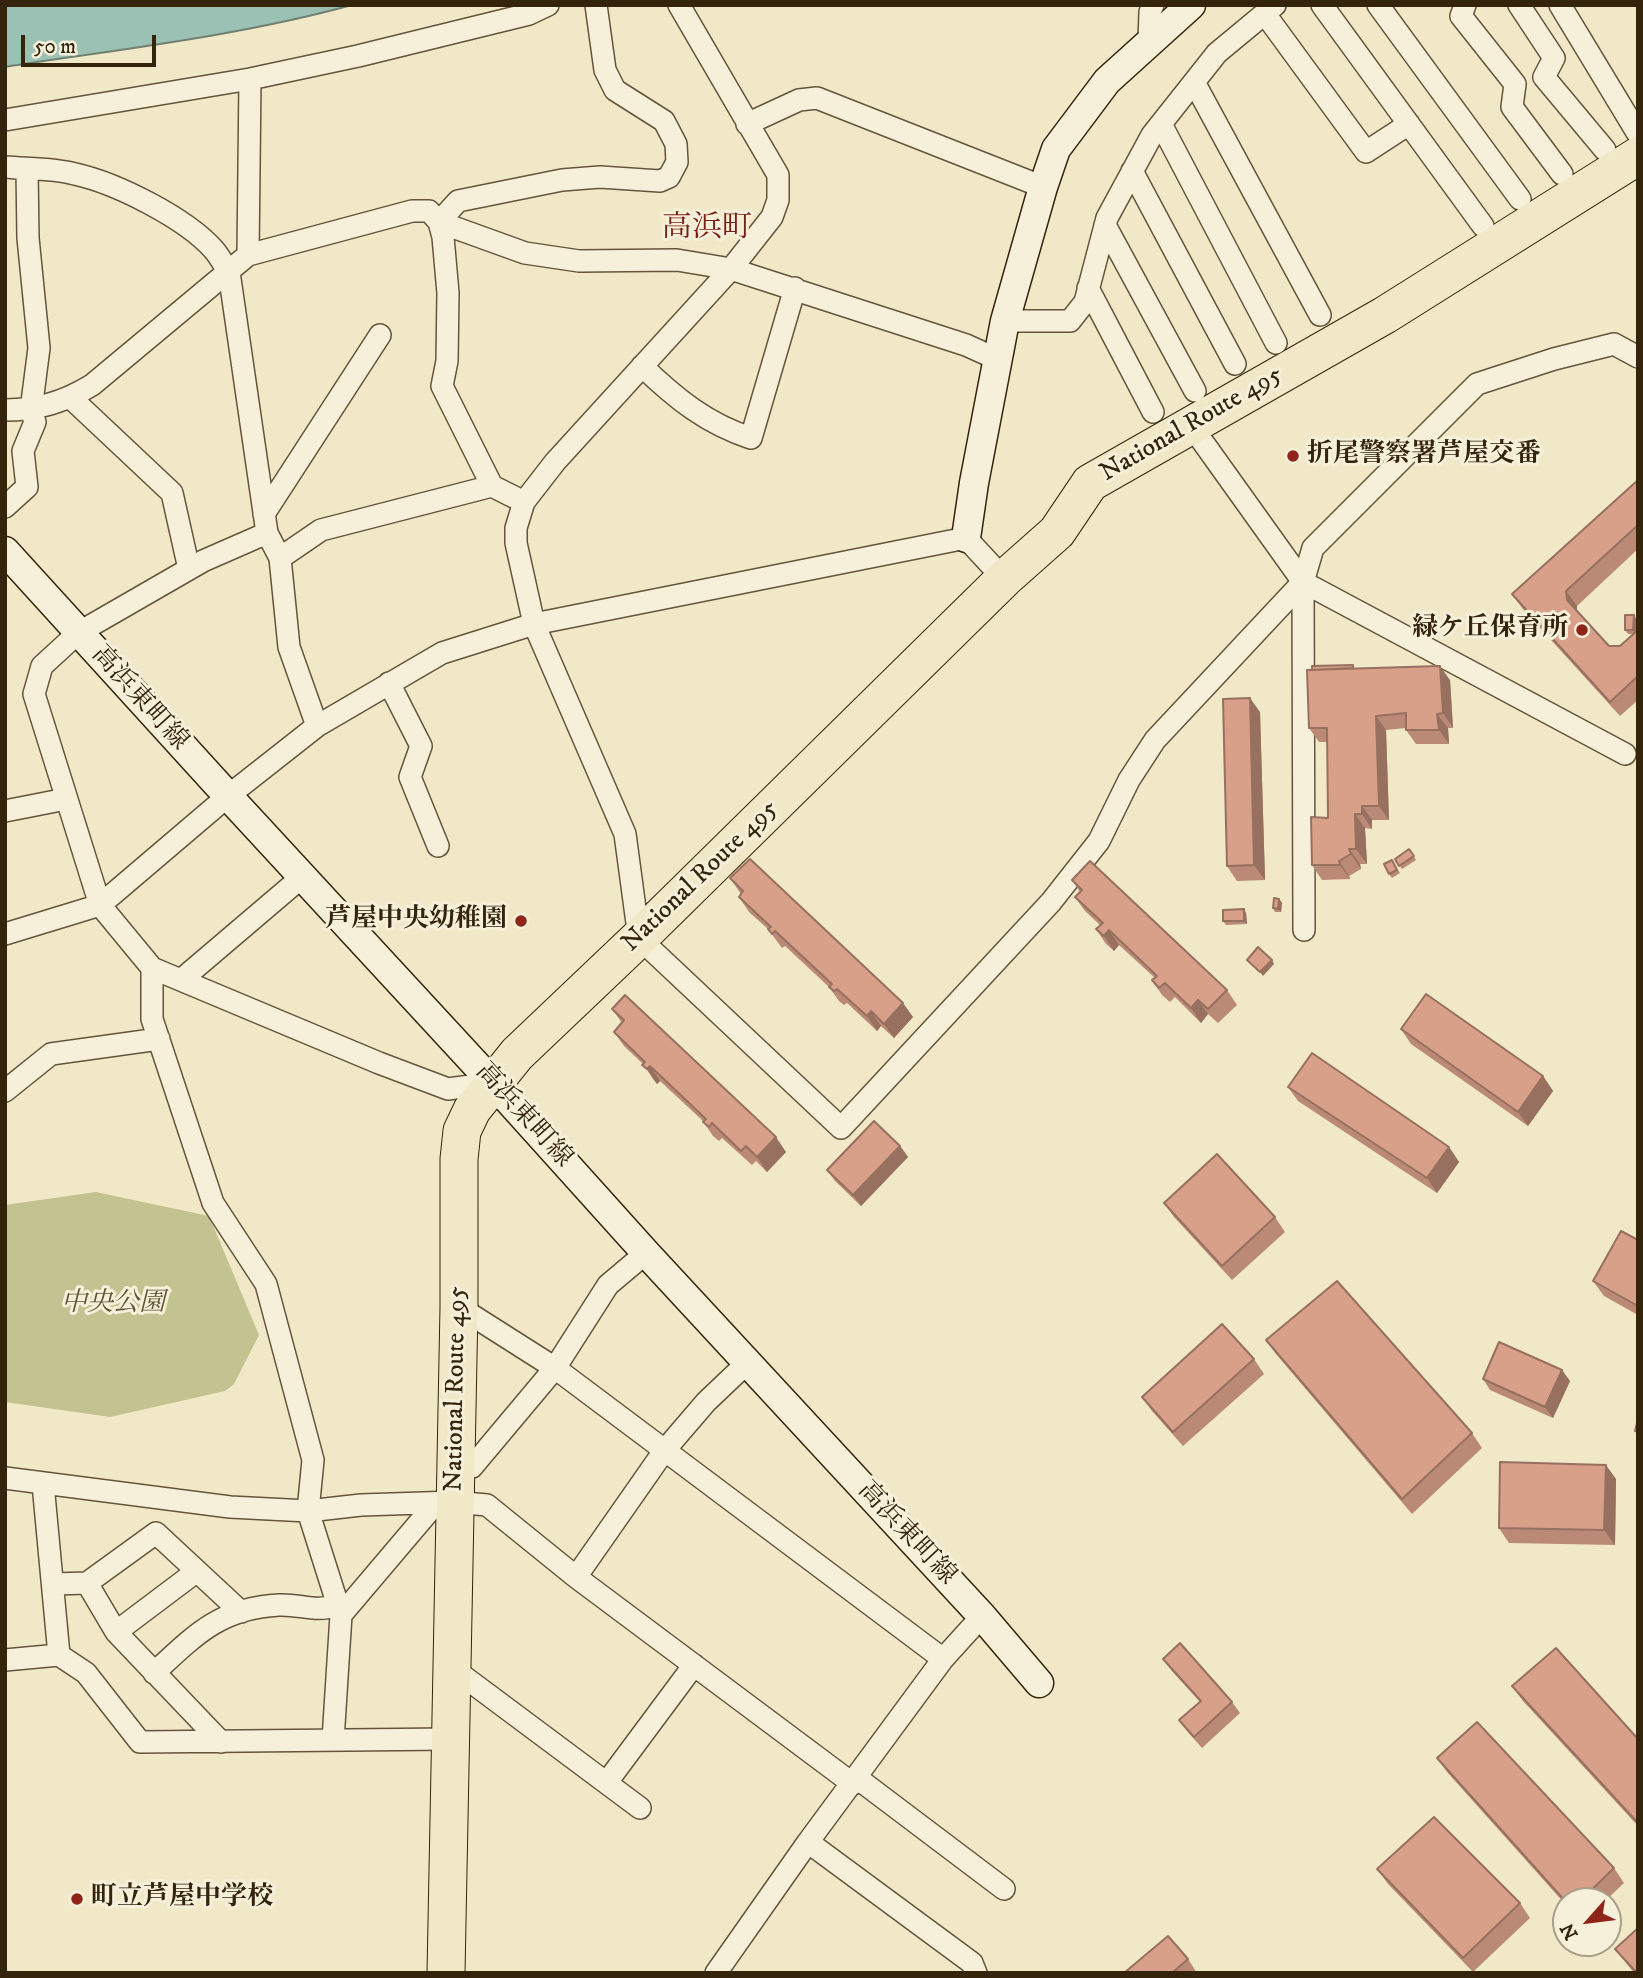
<!DOCTYPE html>
<html>
<head>
<meta charset="utf-8">
<style>
  body { margin:0 }
  #map { position:relative; width:1643px; height:1978px; overflow:hidden; background:#f1e8c7; font-family:"IM FELL DW Pica",serif }
  canvas { display:block }
  .frame { position:absolute; inset:0; border:7px solid #35240c; pointer-events:none }
  .north { position:absolute; left:1552px; top:1887px; width:70px; height:70px; box-sizing:border-box; background:#f6f0db; border:2px solid #a99e88; border-radius:50%; rotate:242deg; font-size:19px; font-weight:700; line-height:28px; text-align:center; color:#35240c }
  .north::after { content:''; display:block; margin:auto; width:24px; height:32px; background:#8f2418; clip-path:polygon(50% 0,100% 100%,50% 72%,0 100%) }
  .scale { position:absolute; left:21px; top:35px; width:135px; height:32px; box-sizing:border-box; border:4px solid #35240c; border-top:0; padding-left:9px; font-size:21px; line-height:24px; white-space:nowrap; color:#35240c; -webkit-text-stroke:5px #f6f0db; paint-order:stroke }
</style>
</head>
<body>
<div id="map">
<canvas width="1643" height="1978"></canvas>
<div class="frame"></div>
<div class="north">N</div>
<div class="scale">50 m</div>
</div>
<script>
const context = document.querySelector('canvas').getContext('2d');
context.lineJoin = 'round';
function paint(path, color) { context.fillStyle = color; context.fill(path, 'evenodd'); }
function trace(path, color, width, dash) { context.strokeStyle = color; context.lineWidth = width; context.lineCap = dash ? 'butt' : 'round'; context.setLineDash(dash || []); context.stroke(path); }
function write(font, color, halo, rows, align = 'center') {
  context.font = font + ' "IM FELL DW Pica","Noto Serif JP",serif'; context.lineWidth = 6; context.setLineDash([]); context.textBaseline = 'middle'; context.strokeStyle = halo; context.fillStyle = color; for (const [text, x, y, turn = 0] of rows) {
    context.save(); context.translate(x, y); context.rotate((+turn || 0) * Math.PI / 180); context.textAlign = isNaN(turn) ? turn : align; if (halo) context.strokeText(text, 0, 0); context.fillText(text, 0, 0); context.restore();
  }
}
paint(new Path2D(`
  M96 1192 209 1216 259 1335 234 1384 225 1391 110 1417 5 1402V1205Z`), '#c2c390');
const water = new Path2D(`
  M5 5H352C239 36 121 49 5 67Z`);
paint(water, '#9bc0b4');
trace(water, '#728271', 2);
const street = new Path2D(`
  M679 5 778 175V200L772 217 731 269 555 462 524 502 516 528V543L534 624 625 834 639 938 841 1128 1051 902 1099 841 1129 780 1155 740 1303 582
  M1322 5 1483 226
  M1378 5 1520 199
  M1465 5 1461 16 1515 84 1512 107 1562 174
  M1519 5 1554 58 1544 77 1605 150
  M1560 5 1638 134
  M1265 14 1366 152 1409 124
  M1149 42 1150 12 1153 5
  M1194 82 1320 315
  M5 120 250 79 358 56 529 14 548 5
  M747 124 799 100 817 98 1043 187
  M1161 124 1276 343
  M5 167C28 169 53 168 75 174 116 183 186 218 214 250 220 257 224 265 229 272L267 533 280 558 289 647 317 726
  M1132 171 1235 364
  M439 222 458 201 562 180 600 177 660 181 669 177 677 162 676 144 664 121 615 90 605 70 596 5
  M439 222 443 237 448 293 447 361 442 386 492 486 524 502
  M1105 225 1195 391
  M248 255 250 79
  M1088 288 1153 412
  M1005 321H1070L1085 302 1107 218 1152 135 1217 53 1275 5
  M642 366C675 398 707 424 751 438L795 288
  M71 398 172 493 189 569
  M5 410C38 410 64 402 92 385L248 255 412 211H429L439 222 525 253 579 261 677 260 731 269 966 345 997 359
  M1190 424 1303 582 1625 754
  M5 507 27 487 23 451 35 422 31 410 39 348 28 238 27 169
  M264 514 380 335
  M267 533 203 561 78 633 42 666 34 694 100 905 152 968 379 1063 448 1089 493 1083
  M280 558 321 530 492 486
  M389 683 421 746 410 777 438 846
  M5 811 66 799
  M1304 930 1303 582 1313 548 1477 384 1554 359 1614 344 1638 357
  M5 934 100 905 228 796 317 726 442 653 534 624 966 538 1004 579
  M152 968V1019L213 1203 266 1284 313 1460 308 1511 341 1615 333 1740
  M181 980 302 877
  M5 1091 51 1054 159 1039
  M459 1307 555 1368 943 1659
  M455 1465 472 1467 555 1368 608 1285 646 1253
  M5 1478 230 1507 308 1511 361 1505 454 1502 487 1505 576 1577 853 1784
  M43 1484 59 1655
  M576 1577 664 1451 706 1402 747 1363
  M87 1583 156 1533 241 1612
  M54 1584 87 1583 116 1632 221 1742
  M341 1615 436 1503
  M116 1632 197 1571
  M5 1660 59 1655 86 1673 140 1742 450 1739
  M451 1667 640 1808
  M154 1673C195 1635 220 1608 279 1605 301 1604 315 1613 338 1605
  M857 1778 1004 1889
  M607 1782 694 1665
  M808 1842 972 1963 976 1973
  M716 1973 808 1842 943 1659 982 1616`);
const secondary = new Path2D(`
  M966 538 974 483 1005 321 1043 187 1056 149 1107 81 1191 5
  M5 551 228 796 493 1083 646 1253 982 1616 1039 1683`);
const highway = new Path2D(`
  M446 1973 459 1307V1159L462 1131 472 1110 517 1054 639 938 1004 579 1057 532 1090 483 1385 315 1638 156`);
trace(street, '#64553b', 24);
trace(secondary, '#35240c', 31);
trace(highway, '#35240c', 39);
trace(street, '#f6f0db', 21);
trace(secondary, '#f6f0db', 28);
trace(highway, '#f1e8c7', 37);
paint(new Path2D(`
  M1638 480V549L1577 606V611L1609 646H1620L1634 634H1628L1625 630 1634 615 1636 619V632L1638 630V700L1620 716 1522 608 1512 594Z
  M1355 668 1450 680 1453 728H1448L1449 744H1416L1406 730V728L1386 730 1389 820H1372V829L1365 828 1367 864H1360L1361 869 1349 876 1350 879 1322 880 1312 865 1328 818 1327 742H1319L1309 728Z
  M1260 712 1265 880 1237 881 1227 866Z
  M1409 849 1416 860 1402 869 1395 859Z
  M1392 860 1400 873 1392 878 1389 874Z
  M730 878 913 1017 894 1038 881 1026 877 1031 847 1003 844 1005 839 1001 829 987 785 946 782 948 768 929 749 912 739 897 741 894Z
  M1072 880 1227 990 1237 1005 1218 1023 1208 1014 1201 1023 1175 997 1170 1002 1162 995 1152 980 1155 978 1119 945 1114 951 1106 944 1096 929 1100 925 1085 911 1075 897 1080 892Z
  M1279 899 1282 903 1281 912H1275L1273 908Z
  M1246 913 1247 924 1226 925 1223 921Z
  M612 1009 786 1152 767 1172 756 1161 752 1165 722 1138 719 1141 713 1136 703 1121 660 1081 657 1084 653 1079 643 1064 624 1046 614 1032 622 1023Z
  M1401 1029 1543 1076 1553 1091 1528 1126 1411 1044Z
  M1288 1087 1449 1147 1459 1162 1437 1193 1298 1101Z
  M900 1146 908 1157 861 1206 835 1181 827 1170Z
  M1164 1203 1275 1217 1285 1232 1232 1280 1174 1217Z
  M1638 1240V1315L1604 1296 1593 1281Z
  M1266 1340 1472 1433 1482 1448 1412 1514 1276 1354Z
  M1254 1359 1264 1374 1183 1446 1152 1411 1142 1397Z
  M1483 1379 1570 1381 1553 1418 1490 1390Z
  M1616 1479 1615 1545 1509 1543 1499 1528Z
  M1163 1659 1232 1702 1240 1713 1202 1748 1187 1731 1179 1720 1200 1702 1171 1670Z
  M1512 1686 1638 1739V1826L1523 1701Z
  M1437 1758 1614 1868 1624 1883 1605 1901H1566V1905L1447 1772Z
  M1377 1869 1520 1903 1530 1918 1473 1972 1388 1884Z
  M1615 1949 1638 1973H1634Z
  M1188 1959 1197 1973H1124Z`), '#ba8a76');
paint(new Path2D(`
  M1566 591 1577 606V615L1567 600Z
  M1634 615 1636 619V634L1633 630Z
  M1440 666 1450 680 1453 728 1443 713Z
  M1250 698 1260 712 1265 880 1254 865Z
  M1437 714 1448 728 1449 744 1439 730Z
  M1376 716 1386 730 1389 820 1379 806Z
  M1362 806 1372 820V829L1362 814Z
  M1355 814 1365 828 1367 864 1356 849Z
  M1349 849 1360 864 1361 869 1351 854Z
  M1339 861 1349 876 1350 879 1340 865Z
  M1279 899 1282 903 1281 912 1278 909Z
  M1244 909 1246 913 1247 924 1244 921Z
  M1109 930 1119 945 1114 951 1104 936Z
  M1272 960 1274 964 1263 976 1260 972Z
  M1198 1000 1208 1014 1201 1023 1191 1008Z
  M903 1003 913 1017 894 1038 884 1024Z
  M871 1011 881 1026 877 1031 867 1016Z
  M650 1066 660 1081 657 1084 647 1069Z
  M1543 1076 1553 1091 1528 1126 1518 1112Z
  M776 1137 786 1152 767 1172 757 1157Z
  M900 1146 908 1157 861 1206 853 1195Z
  M1449 1147 1459 1162 1437 1193 1427 1178Z
  M1562 1370 1570 1381 1553 1418 1545 1407Z
  M1606 1465 1616 1479 1615 1545 1604 1530Z`), '#977060');
const building = new Path2D(`
  M1638 480V525L1566 591 1567 600 1609 646H1620L1638 630V676L1610 702 1512 594Z
  M1625 615H1634L1633 630H1625Z
  M1353 665V668L1312 670V666Z
  M1440 666 1443 713 1437 714 1439 730H1406V713L1376 716 1379 806H1362V814H1355L1356 849H1349L1351 854 1339 861 1340 865H1312L1311 817 1328 818 1327 728H1309L1307 670Z
  M1250 698 1254 865 1227 866 1223 699Z
  M1409 849 1414 856 1399 866 1395 859Z
  M750 859 903 1003 884 1024 871 1011 867 1016 837 989 834 991 829 987 832 984 775 931 772 934 768 929 771 927 739 897 743 891 730 878Z
  M1392 860 1397 870 1389 874 1384 864Z
  M1090 861 1227 990 1208 1009 1198 1000 1191 1008 1165 983 1159 988 1152 980 1157 976 1109 930 1104 936 1096 929 1103 923 1075 897 1082 890 1072 880Z
  M1274 898 1279 899 1278 909 1273 908Z
  M1244 909V921H1223V910Z
  M1258 947 1272 960 1260 972 1247 960Z
  M1426 994 1543 1076 1518 1112 1401 1029Z
  M625 995 776 1137 757 1157 746 1146 741 1151 712 1123 709 1127 703 1122 706 1119 650 1066 647 1069 642 1065 645 1062 614 1032 624 1020 612 1009Z
  M1312 1053 1449 1147 1427 1178 1288 1087Z
  M874 1121 900 1146 853 1195 827 1170Z
  M1217 1154 1275 1217 1222 1266 1164 1203Z
  M1621 1231 1638 1240V1306L1593 1281Z
  M1337 1281 1472 1433 1402 1499 1266 1340Z
  M1222 1324 1254 1359 1173 1432 1142 1397Z
  M1499 1342 1562 1370 1545 1407 1483 1379Z
  M1638 1419V1432L1635 1431Z
  M1500 1462 1606 1465 1604 1530 1499 1528Z
  M1180 1643 1232 1702 1194 1737 1179 1720 1201 1701 1163 1659Z
  M1556 1648 1638 1739V1823L1512 1686Z
  M1477 1722 1614 1868 1580 1901 1566 1902 1437 1758Z
  M1434 1817 1520 1903 1463 1958 1377 1869Z
  M1638 1928V1973H1637L1615 1949Z
  M1168 1936 1188 1959 1172 1973H1124Z`);
paint(building, '#d8a089');
trace(building, '#977060', 2);
for (const [x, y, r, color] of [
  [1293,456,7,"#8f2418"],
  [1582,630,7,"#8f2418"],
  [521,921,7,"#8f2418"],
  [77,1899,7,"#8f2418"]
]) { const dot = new Path2D(); dot.arc(x, y, r, 0, 2 * Math.PI); context.fillStyle = color; context.fill(dot); trace(dot, '#f6f0db', 2.5); }
write('26px', '#35240c', '#f6f0db', [
  ["National Route 495",1192,425,-30],
  ["高浜東町線",139,699,48],
  ["National Route 495",701,877,-44],
  ["高浜東町線",523,1116,48],
  ["National Route 495",457,1389,-89],
  ["高浜東町線",906,1534,47]
]);
write('bold 26px', '#35240c', '#f6f0db', [
  ["折尾警察署芦屋交番",1307,456],
  ["緑ケ丘保育所",1568,630,"right"],
  ["芦屋中央幼稚園",507,921,"right"],
  ["町立芦屋中学校",91,1899]
], 'left');
write('italic 26px', '#5f5434', '#f6f0db', [
  ["中央公園",113,1305]
]);
write('30px', '#7a1f14', '#f6f0db', [
  ["高浜町",707,230]
]);
</script>
</body>
</html>
